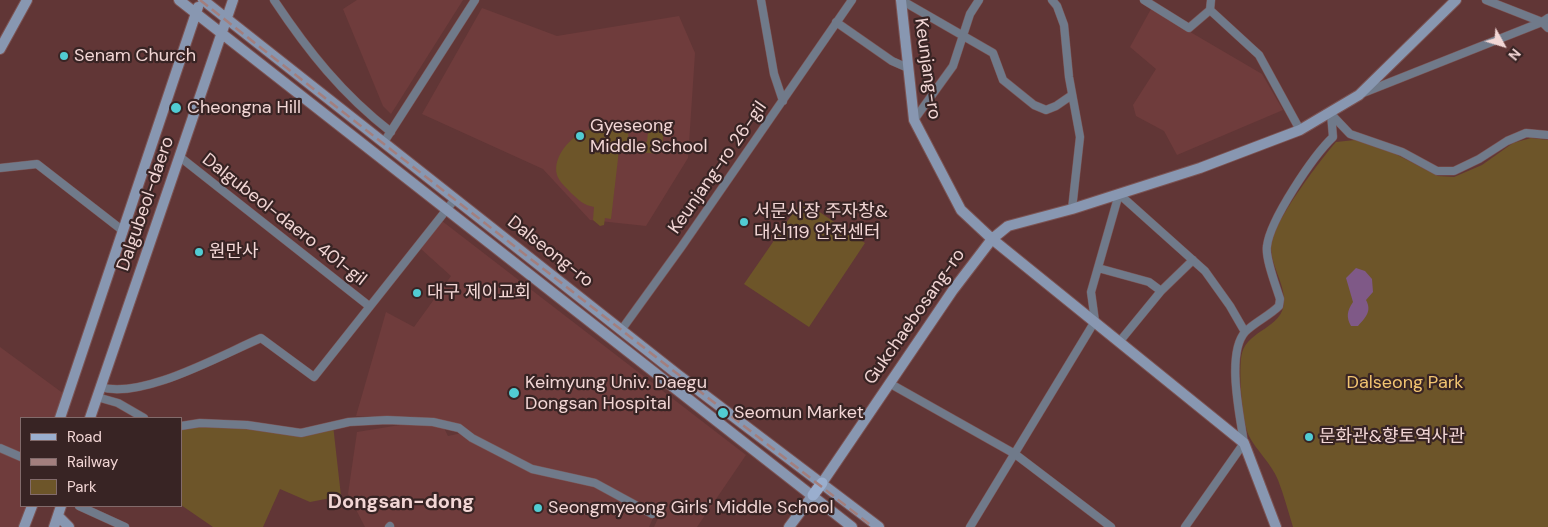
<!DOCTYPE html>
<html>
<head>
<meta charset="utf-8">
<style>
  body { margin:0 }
  #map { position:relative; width:1548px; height:527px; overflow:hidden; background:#613636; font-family:"DM Sans",sans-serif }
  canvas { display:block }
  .legend { position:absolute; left:20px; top:417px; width:162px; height:90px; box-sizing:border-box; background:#382424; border:1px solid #826b6b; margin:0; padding:6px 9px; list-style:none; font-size:15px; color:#f2d6d5 }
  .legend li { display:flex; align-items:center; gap:10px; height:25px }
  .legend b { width:25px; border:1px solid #826b6b }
  .north { position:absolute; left:1478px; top:20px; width:50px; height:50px; -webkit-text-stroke:4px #382424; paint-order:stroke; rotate:129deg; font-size:14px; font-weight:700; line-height:20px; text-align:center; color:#f2d6d5 }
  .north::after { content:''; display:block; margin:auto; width:18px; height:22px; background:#f2d6d5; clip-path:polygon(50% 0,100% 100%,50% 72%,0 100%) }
</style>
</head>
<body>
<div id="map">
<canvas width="1548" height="527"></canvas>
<ul class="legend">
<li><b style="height:6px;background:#9aaece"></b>Road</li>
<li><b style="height:6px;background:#a37f7e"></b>Railway</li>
<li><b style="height:14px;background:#6d5529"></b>Park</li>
</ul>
<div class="north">N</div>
</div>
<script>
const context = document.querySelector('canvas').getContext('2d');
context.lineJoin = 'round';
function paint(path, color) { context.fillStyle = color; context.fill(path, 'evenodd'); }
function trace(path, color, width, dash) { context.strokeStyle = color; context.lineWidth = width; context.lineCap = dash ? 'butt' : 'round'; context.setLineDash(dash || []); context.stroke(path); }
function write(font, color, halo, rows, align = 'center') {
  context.font = font + ' "DM Sans","Noto Sans KR",sans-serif'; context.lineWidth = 4.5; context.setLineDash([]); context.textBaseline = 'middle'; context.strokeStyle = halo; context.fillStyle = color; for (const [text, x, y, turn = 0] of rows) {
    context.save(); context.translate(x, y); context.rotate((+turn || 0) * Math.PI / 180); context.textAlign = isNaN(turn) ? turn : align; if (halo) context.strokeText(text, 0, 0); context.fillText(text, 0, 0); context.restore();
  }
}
paint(new Path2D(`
  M357 0H463L391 114 383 106 343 9Z
  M482 8 557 36 679 16 695 53 688 158 646 226 590 220 543 169 422 114Z
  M1151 9 1262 74 1283 110 1177 155 1164 131 1136 116 1133 105 1156 69 1130 47Z
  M442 221 746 455 697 527H654L660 514 627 496 533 467 442 420 405 416H356L386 312 414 327 451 276 421 249Z
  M0 347 64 394 55 418H21V506H26L19 527H0Z
  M406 424 443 426 448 436 462 433 529 470 594 485 653 518 649 527H365L348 494 357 432Z`), '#6f3c3c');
paint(new Path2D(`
  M629 121 628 141 647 142 649 122 664 124 662 151 659 154 619 150 611 219 605 218 604 225 600 226 593 220 594 207C583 205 579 200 571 193 567 188 559 182 557 175 552 156 572 135 588 130 596 128 607 130 615 130L616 125Z
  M1531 138 1548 140V527H1293C1288 511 1284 495 1278 480 1271 463 1256 450 1249 436 1242 422 1238 368 1242 353 1248 330 1283 328 1284 302 1285 284 1271 266 1271 247 1270 226 1321 159 1336 142L1355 140 1386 149 1438 176 1454 177 1482 165 1513 143Z
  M802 200 865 243 809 327 744 284Z
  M200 423 301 433 333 425 341 496 310 502 280 489 263 527H213L181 505V426Z`), '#6d5529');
paint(new Path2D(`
  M1356 268 1365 271 1372 279 1373 292 1366 300C1372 311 1366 317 1358 326H1351C1346 317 1347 311 1353 302L1346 278Z`), '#7f5987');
const street = new Path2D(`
  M274 0C308 51 342 94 391 132
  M761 0 774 74 783 101
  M901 0 993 53 1003 80 1034 105 1046 110 1056 106 1072 95
  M1052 0 1057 6 1064 25 1069 77 1080 137 1072 209
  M1144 0 1189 28 1210 10 1211 0
  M1486 0 1542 22 1548 28
  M1210 10 1259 55 1300 130
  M836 22 892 61 908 68
  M1363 93 1542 22 1548 18
  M1331 114 1350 134 1402 152 1437 171H1454L1479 159 1507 141 1526 133 1548 135
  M914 120 953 66 970 14 979 0
  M384 142 475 0
  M180 157 369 306
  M0 168 37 164 122 230
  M1098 268 1149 282 1161 291
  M622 329 682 246 852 0
  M1120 341 1161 291 1193 260
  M889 383 1015 454 1111 527
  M100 387C142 400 221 355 261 338L314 377 455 199
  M97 397 118 403 144 418
  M181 426 200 423 247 425 301 433 349 422 387 420 433 422 459 428 472 438 532 469 595 483 652 514
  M0 448 21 457
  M79 506 125 527
  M389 527 390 526
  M970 527 1095 321 1091 292 1119 194 1205 271 1230 306 1245 332
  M1185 527 1244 443C1240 416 1226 354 1245 332 1255 322 1269 316 1279 306L1280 299C1276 286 1265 258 1267 246 1270 220 1313 156 1333 137L1331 114`);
const secondary = new Path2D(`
  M179 0 852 527
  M203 0 677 374 879 527
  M901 0 914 120 961 210 992 239 1244 443 1276 527
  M0 49 27 0
  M60 418 198 7
  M90 418 233 0
  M822 483 953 290 992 239 1008 226 1072 209 1200 168 1300 130 1359 95 1456 0
  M58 516 69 527
  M24 527 32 506
  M54 527 61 506
  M789 527 813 495`);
const primary = new Path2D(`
  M813 495 822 483`);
trace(street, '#7b5353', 9);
trace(secondary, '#7b5353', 12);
trace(primary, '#7b5353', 13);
trace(street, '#707a8a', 8);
trace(secondary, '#8897b1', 10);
trace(primary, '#9aaece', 11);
trace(new Path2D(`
  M200 0 873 527`), '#a37f7e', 2.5, [10, 5]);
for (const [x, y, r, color] of [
  [64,56,5,"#51ccd3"],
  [176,108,6,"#51ccd3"],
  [580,136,5,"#51ccd3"],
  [744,222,5,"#51ccd3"],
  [199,252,5,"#51ccd3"],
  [417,293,5,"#51ccd3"],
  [514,393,6,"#51ccd3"],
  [723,413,6,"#51ccd3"],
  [1309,437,5,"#51ccd3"],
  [538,508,5,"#51ccd3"]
]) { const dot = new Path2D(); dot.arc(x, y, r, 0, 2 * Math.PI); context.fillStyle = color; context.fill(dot); trace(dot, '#382424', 2); }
write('18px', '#f2d6d5', '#382424', [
  ["Senam Church",74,56],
  ["Cheongna Hill",187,108],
  ["Gyeseong",590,126],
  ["Middle School",590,147],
  ["서문시장 주자창&",754,212],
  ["대신119 안전센터",754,233],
  ["원만사",209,252],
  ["대구 제이교회",427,293],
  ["Keimyung Univ. Daegu",525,383],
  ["Dongsan Hospital",525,404],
  ["Seomun Market",734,413],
  ["문화관&향토역사관",1319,437],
  ["Seongmyeong Girls' Middle School",548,508]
], 'left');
write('18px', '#f2d6d5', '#382424', [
  ["Keunjang-ro",927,69,82],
  ["Keunjang-ro 26-gil",718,168,-55],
  ["Dalgubeol-daero",146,204,-71],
  ["Dalgubeol-daero 401-gil",284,220,38],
  ["Dalseong-ro",550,252,38],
  ["Gukchaebosang-ro",915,317,-55]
]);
write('18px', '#f2c471', '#382424', [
  ["Dalseong Park",1405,383]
]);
write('bold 20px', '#f2d6d5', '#382424', [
  ["Dongsan-dong",401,503]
]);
</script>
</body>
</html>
